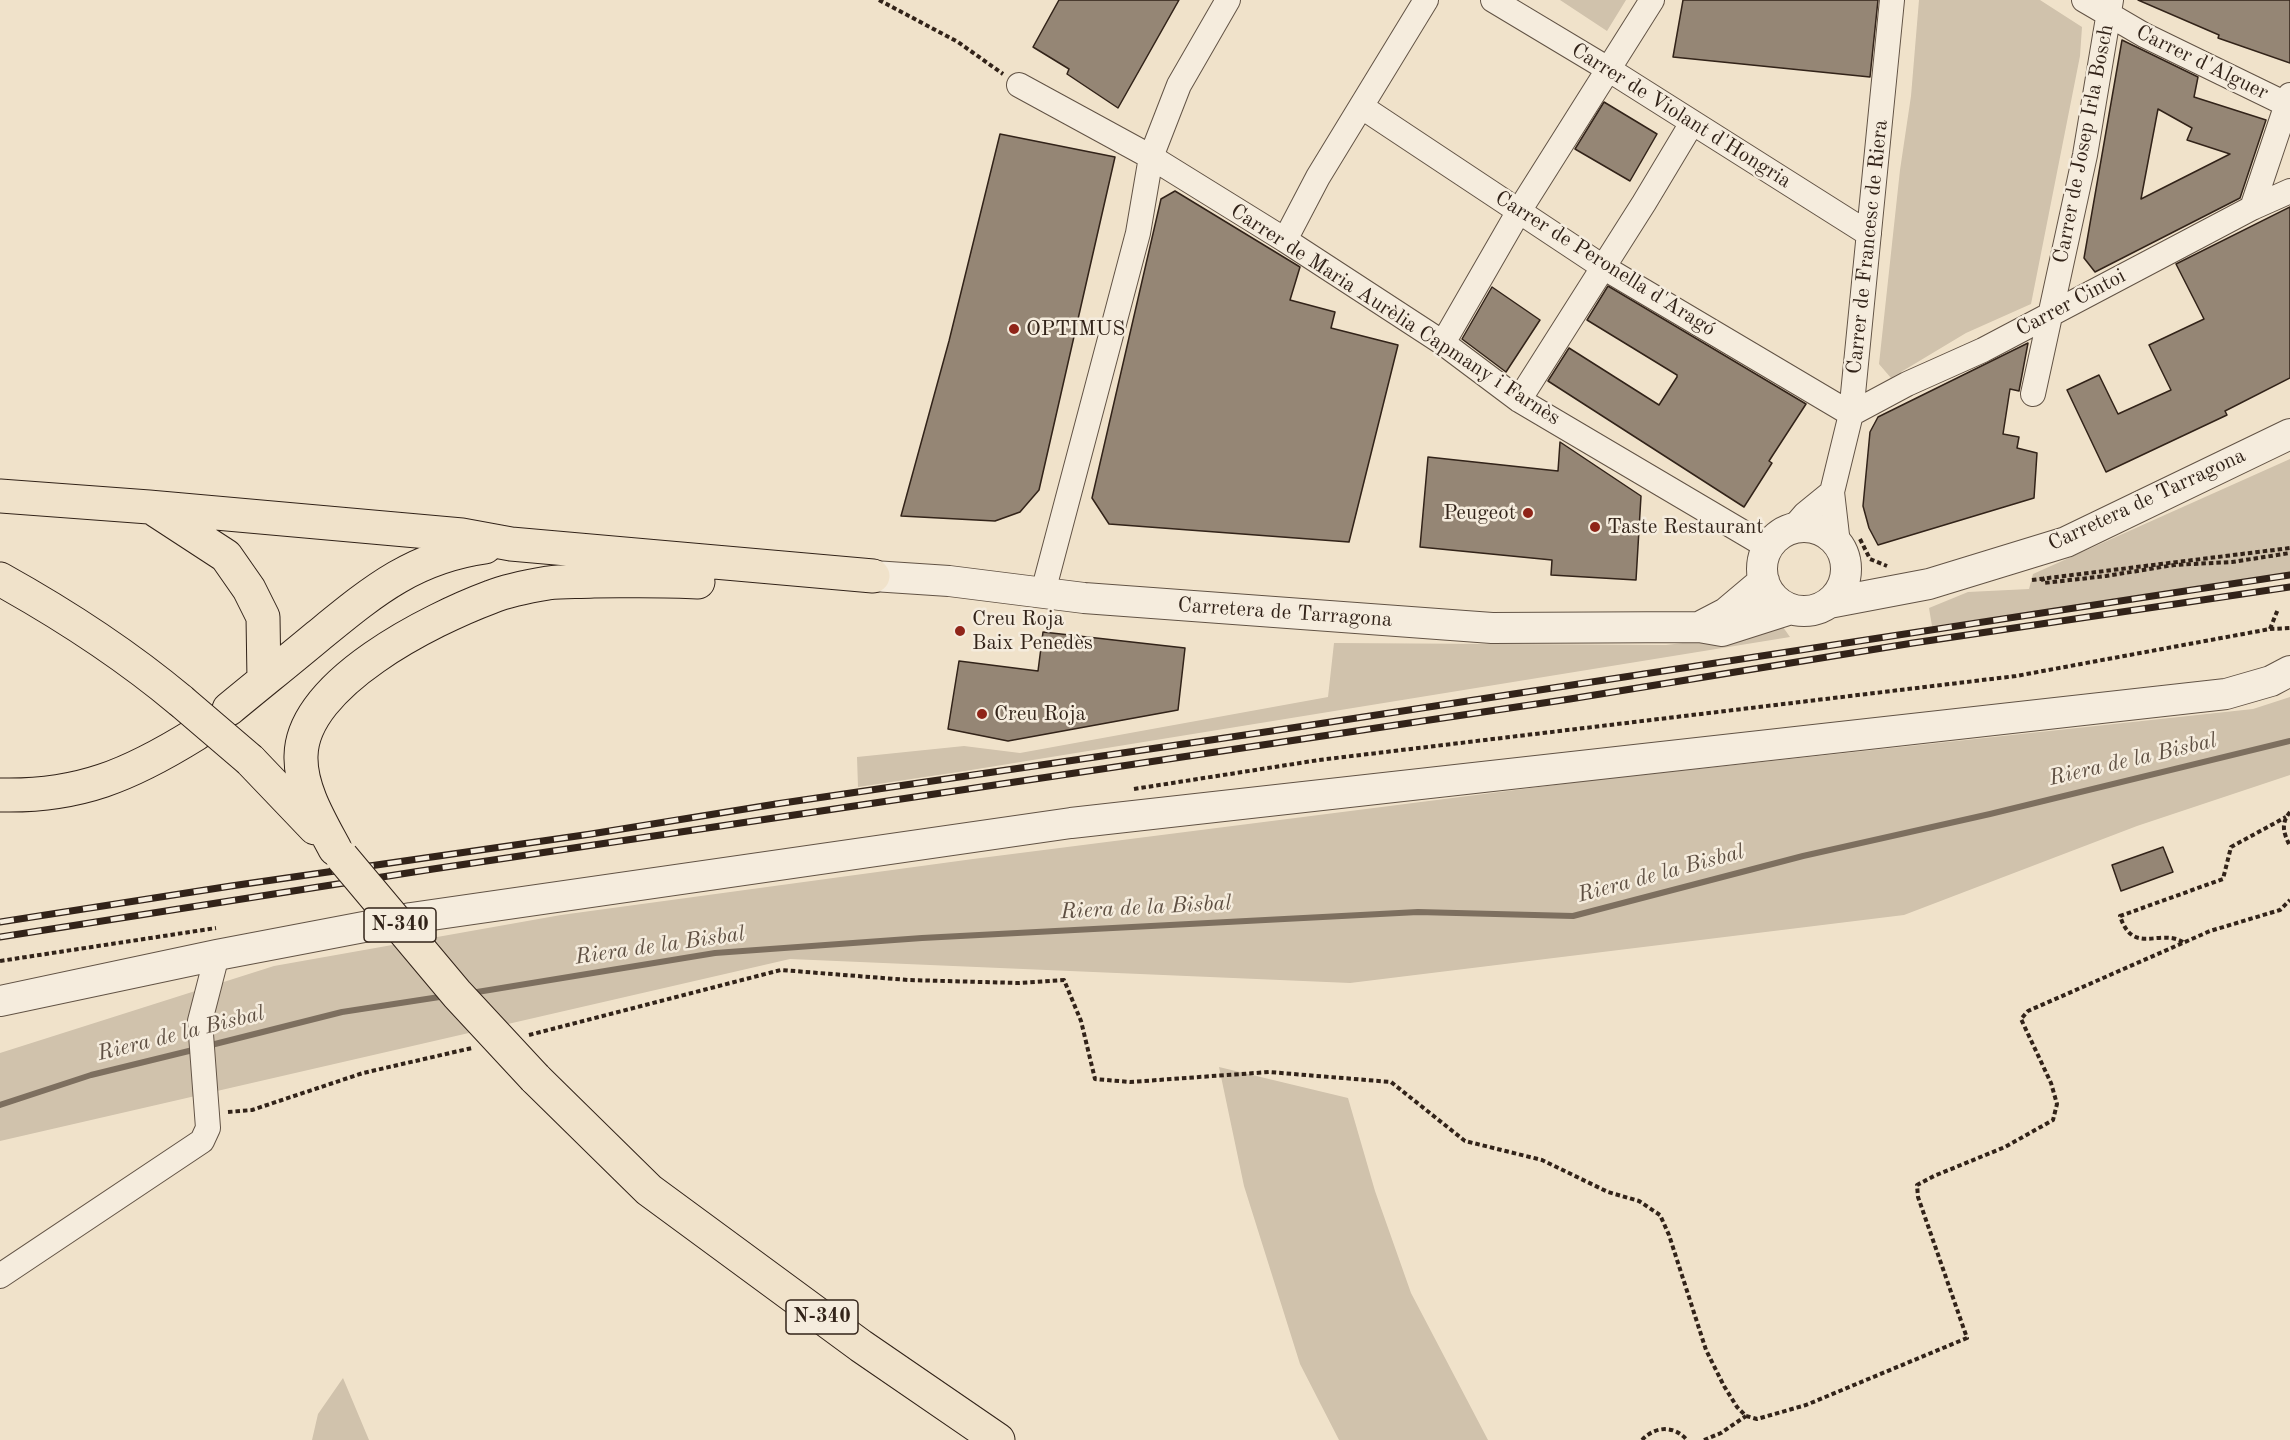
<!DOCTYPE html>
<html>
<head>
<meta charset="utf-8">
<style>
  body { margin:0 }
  canvas { display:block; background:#f0e2ca }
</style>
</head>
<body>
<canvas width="2290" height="1440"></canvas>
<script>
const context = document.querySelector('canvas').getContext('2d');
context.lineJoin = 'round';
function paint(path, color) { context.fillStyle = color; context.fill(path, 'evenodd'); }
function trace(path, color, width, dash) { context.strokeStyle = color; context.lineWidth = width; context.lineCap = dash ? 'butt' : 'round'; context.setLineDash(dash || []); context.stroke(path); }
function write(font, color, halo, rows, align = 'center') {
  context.font = font + ' "Old Standard TT",serif'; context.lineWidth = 5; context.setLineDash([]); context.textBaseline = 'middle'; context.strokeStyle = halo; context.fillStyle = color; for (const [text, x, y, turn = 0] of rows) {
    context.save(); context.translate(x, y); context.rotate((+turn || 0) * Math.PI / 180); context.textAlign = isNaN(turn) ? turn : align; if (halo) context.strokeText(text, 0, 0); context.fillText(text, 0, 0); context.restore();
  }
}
paint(new Path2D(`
  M1560 0H1626L1607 31Z
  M1919 0H2040L2082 27 2080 56 2031 304 1966 333 1891 378 1879 364 1900 170 1911 96Z
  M2290 459V576L1932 626 1929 608 1968 592 2029 589 2033 574Z
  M1778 620 1790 637 965 771 858 787 857 757 964 746 1020 753 1328 697 1334 643 1666 645 1733 637Z
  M2290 697V775L2137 826 1904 915 1350 983 790 959 0 1141V1053L274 966 561 915 973 859 1586 781 2253 709Z
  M1219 1067 1348 1098 1375 1191 1411 1293 1488 1440H1339L1300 1364 1244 1186Z
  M343 1378 369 1440H312L318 1414Z`), '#d0c2ac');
trace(new Path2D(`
  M471 993 715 953 922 938 1418 912 1573 916 1803 856 1990 814 2290 741
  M207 1046 342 1012 446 996
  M0 1105 91 1075 197 1049`), '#7d6f5f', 6);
const building = new Path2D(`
  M1059 0H1179L1118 108 1067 74 1069 69 1033 47Z
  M1683 0H1878L1870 77 1673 57Z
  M2138 0H2290V63L2218 38 2219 35Z
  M2122 40 2198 77 2194 97 2266 120 2240 198 2095 272 2084 258ZM2158 109 2192 128 2187 140 2230 154 2141 199Z
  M1604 102 1657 134 1630 181 1575 149Z
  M1000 134 1115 157 1039 490 1020 512 995 521 901 516 949 341Z
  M1175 191 1300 267 1290 300 1335 312 1331 328 1398 345 1349 542 1109 524 1092 498 1161 199Z
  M2290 207V378L2225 411 2227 415 2106 472 2067 390 2099 375 2118 414 2171 390 2149 345 2204 319 2176 264Z
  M1608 286 1806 404 1769 461 1772 463 1744 507 1548 381 1569 348 1659 405 1677 377V375L1587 320Z
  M1492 287 1540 320 1506 372 1462 339Z
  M2028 343 2019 391 2010 389 2003 434 2019 437 2017 448 2037 453 2034 498 1878 545 1869 528 1863 506 1870 432 1878 417Z
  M1560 442 1641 496 1636 580 1551 575 1552 560 1420 547 1428 457 1558 471Z
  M1043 632 1185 648 1178 710 1008 741 948 729 959 661 1038 671Z
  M2163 847 2173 872 2121 891 2112 865Z`);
paint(building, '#958675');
trace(building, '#322319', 1.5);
const minor = new Path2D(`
  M1493 0 1608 69 1869 234
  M2084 0 2144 35 2290 106
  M1019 85 1151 157 1285 240 1443 343 1519 400 1756 540 1770 546
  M1362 107 1603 267 1851 414 1907 384 1983 350 2252 208 2290 191
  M2252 208 2290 95
  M1285 240 1318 177 1426 0
  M1443 343 1519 211 1652 0
  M2033 394 2085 155 2111 0
  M1519 400 1644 203 1692 123
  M1792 529 1805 514 1832 492
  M1838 544 1832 492 1851 414 1892 0
  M1043 592 1138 233 1151 157 1179 85 1228 0
  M0 1276 202 1141 208 1128 200 1021 217 955`);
const tertiary = new Path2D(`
  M1762 569a42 42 0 1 1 84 0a42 42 0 1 1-84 0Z
  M873 576 949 581 1084 598 1492 628 1699 627 1722 631 1791 609
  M1829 603 1929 584 2066 542 2290 434
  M1701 626 1726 613 1764 581
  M0 1001 217 955 411 918 1071 823 2226 694 2271 681 2290 671`);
const trunk = new Path2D(`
  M0 496 149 507 462 535 511 544 873 576
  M154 509 226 556 249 589 263 617 264 680
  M0 579C63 614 126 655 181 701
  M229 709C258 685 288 661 318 636 372 592 413 557 485 547
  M250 760 315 828
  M0 795C79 797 130 775 196 734
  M335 849C320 821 300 788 301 756 302 683 432 619 491 597 508 590 530 586 548 583 563 581 578 582 593 581 628 581 663 580 698 582
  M535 1078 649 1190 861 1346 998 1440`);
trace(minor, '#625345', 26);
trace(tertiary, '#625345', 32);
trace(trunk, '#322319', 35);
trace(new Path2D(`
  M879 0 958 42 1003 74
  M1860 539 1870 559 1887 566
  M2042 577 2044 583 2106 576 2174 565 2232 562 2290 553
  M2032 580 2290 548
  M2270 629 2278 609
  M1134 789 1319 760 2016 676 2270 629 2290 628
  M2290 812C2280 824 2284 834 2290 846
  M2183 942C2159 928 2133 956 2120 916L2223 879 2231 847 2286 817
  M0 961 216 928
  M529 1035 781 970 908 980 1019 983 1064 980 1081 1021 1095 1079 1130 1082 1269 1072 1391 1082 1465 1141 1542 1160 1608 1192 1639 1201 1660 1215 1669 1235 1706 1350 1724 1386 1737 1407 1746 1416 1757 1419 1806 1405 1967 1338 1918 1197 1917 1185 1934 1176 2005 1147 2053 1120 2057 1104 2051 1083 2021 1019 2028 1011 2210 931 2280 910 2290 900
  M228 1112 252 1110 363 1073 472 1048
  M1642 1440C1655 1426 1674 1425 1687 1440
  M1704 1440 1721 1433 1746 1416`), '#322319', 4, [4.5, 3]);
trace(minor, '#f5ecdd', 24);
trace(tertiary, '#f5ecdd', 30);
trace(trunk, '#f0e2ca', 33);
const rail = new Path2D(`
  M0 922 231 886 591 834 776 804 1272 731 2290 575
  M0 937 433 869 1570 699 1913 643 2290 587`);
trace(rail, '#322319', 7);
trace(rail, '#f5ecdd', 4.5, [14]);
const trunkBridge = new Path2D(`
  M181 701 250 760
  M342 857 457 994 535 1078`);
trace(trunkBridge, '#322319', 35, []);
trace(trunkBridge, '#f0e2ca', 33);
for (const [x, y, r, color] of [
  [1014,329,6,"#8f2418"],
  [1528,513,6,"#8f2418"],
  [1595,527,6,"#8f2418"],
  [960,631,6,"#8f2418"],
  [982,714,6,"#8f2418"]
]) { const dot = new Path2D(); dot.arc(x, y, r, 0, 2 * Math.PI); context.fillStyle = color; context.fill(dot); trace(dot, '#f5ecdd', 2); }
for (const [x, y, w] of [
  [400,925,72],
  [822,1317,72]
]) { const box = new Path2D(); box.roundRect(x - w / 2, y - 17, w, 34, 4.5); context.fillStyle = '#f5ecdd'; context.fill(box); trace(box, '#322319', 1.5); }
write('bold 20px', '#322319', null, [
  ["N-340",400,925],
  ["N-340",822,1317]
]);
write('21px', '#322319', '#f5ecdd', [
  ["Carrer d'Alguer",2202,63,26],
  ["Carrer de Violant d'Hongria",1681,116,32],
  ["Carrer de Josep Irla Bosch",2084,144,-79],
  ["Carrer de Francesc de Riera",1868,247,-84],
  ["Carrer de Peronella d'Aragó",1605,264,32],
  ["Carrer Cintoi",2071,303,-28],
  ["Carrer de Maria Aurèlia Capmany i Farnès",1395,315,33],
  ["Carretera de Tarragona",2147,500,-25],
  ["Carretera de Tarragona",1285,613,4]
]);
write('21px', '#322319', '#f5ecdd', [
  ["OPTIMUS",1026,329],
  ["Peugeot",1516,513,"right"],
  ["Taste Restaurant",1607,527],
  ["Creu Roja",972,619],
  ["Baix Penedès",972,643],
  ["Creu Roja",994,714]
], 'left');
write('italic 22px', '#5e4f42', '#f5ecdd', [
  ["Riera de la Bisbal",2133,760,-13],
  ["Riera de la Bisbal",1661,874,-15],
  ["Riera de la Bisbal",1146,908,-3],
  ["Riera de la Bisbal",660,946,-8],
  ["Riera de la Bisbal",181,1034,-14]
]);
</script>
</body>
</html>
